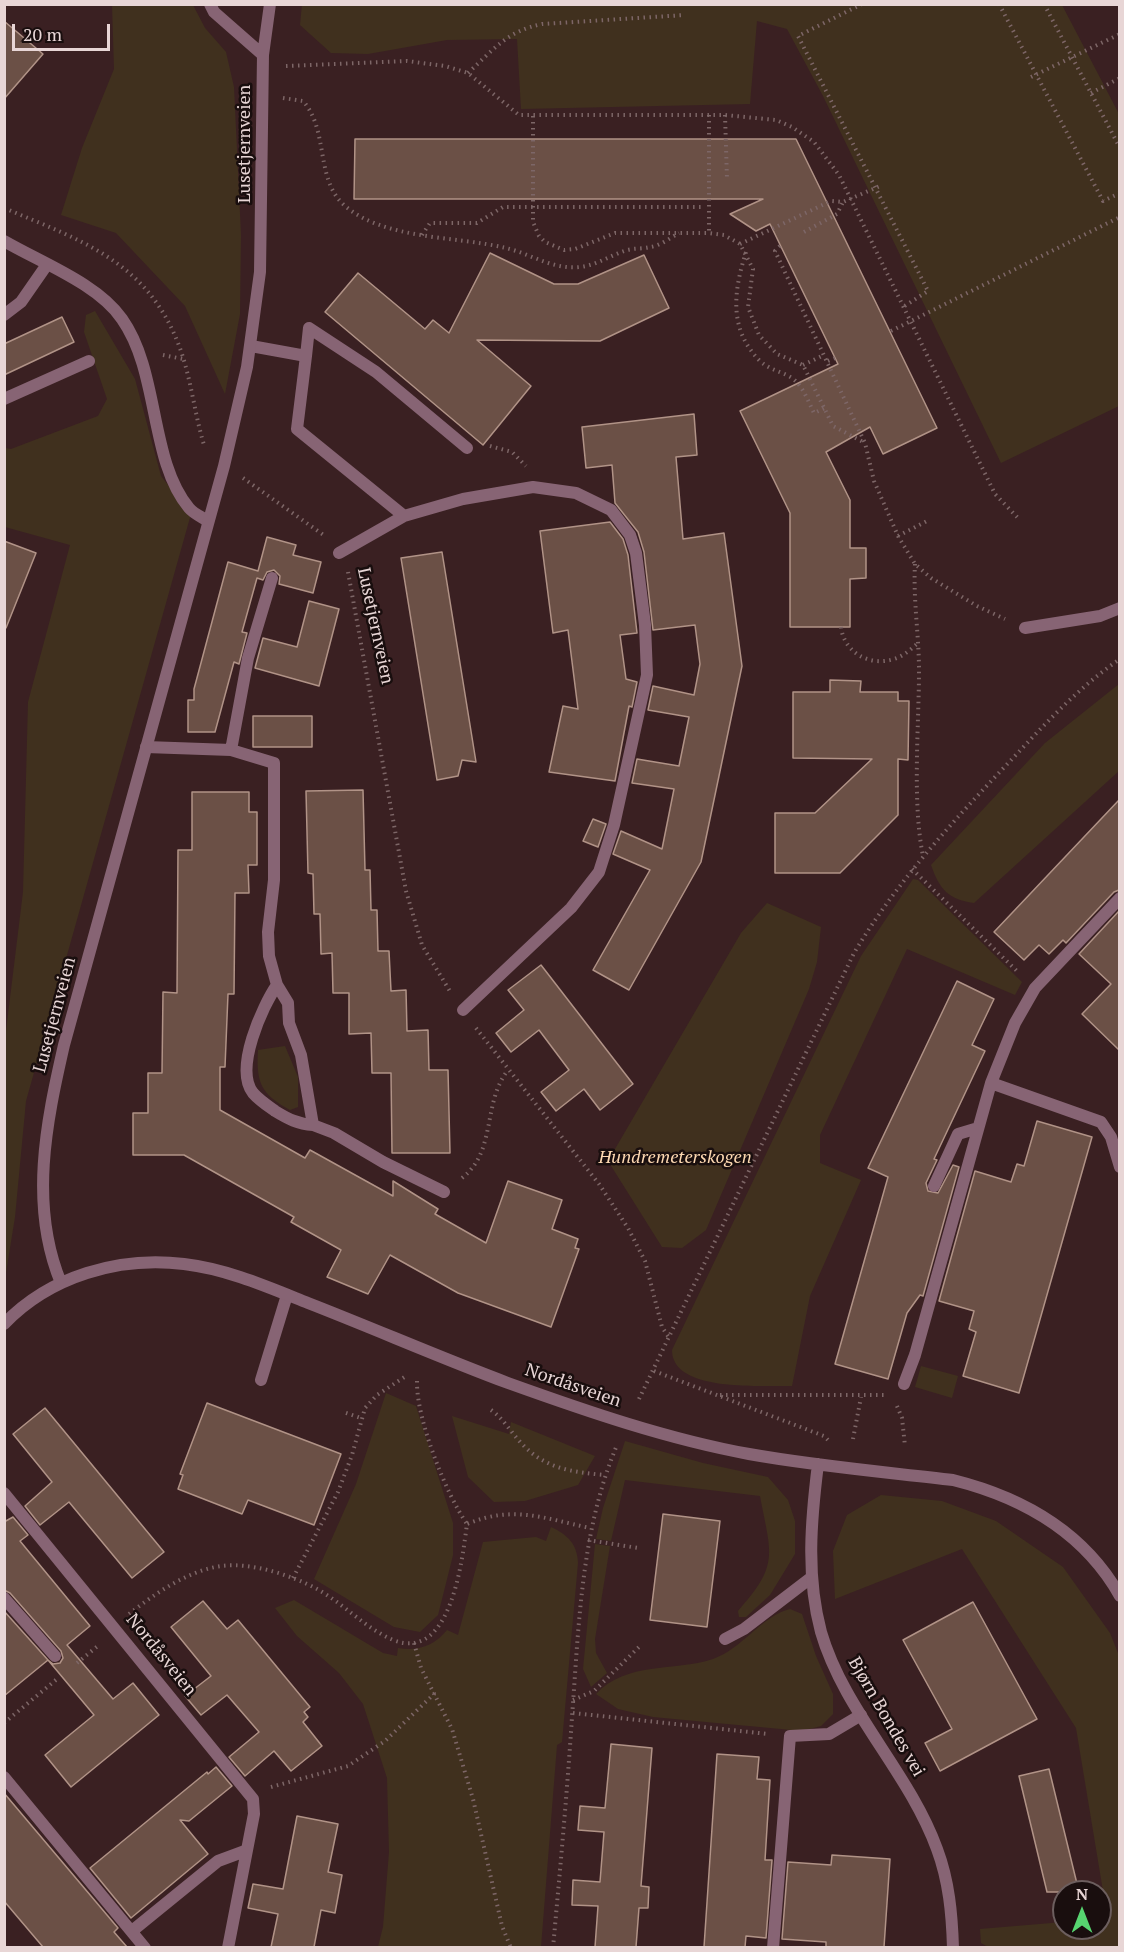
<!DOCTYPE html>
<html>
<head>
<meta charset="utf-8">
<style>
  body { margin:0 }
  #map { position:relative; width:1124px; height:1952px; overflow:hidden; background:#3a2022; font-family:"PT Serif",serif }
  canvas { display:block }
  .frame { position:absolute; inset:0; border:6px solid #e8d6d6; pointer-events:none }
  .north { position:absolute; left:1052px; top:1880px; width:60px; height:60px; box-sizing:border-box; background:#190e0e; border:2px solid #6c5e5e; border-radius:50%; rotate:0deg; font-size:16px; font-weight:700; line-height:24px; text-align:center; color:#e8d6d6 }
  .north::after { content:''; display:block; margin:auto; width:21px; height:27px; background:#57d570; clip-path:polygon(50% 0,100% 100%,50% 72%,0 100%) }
  .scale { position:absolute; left:12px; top:24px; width:98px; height:27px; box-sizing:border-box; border:3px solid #e8d6d6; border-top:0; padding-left:8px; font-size:18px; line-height:21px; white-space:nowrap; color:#e8d6d6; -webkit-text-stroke:4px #190e0e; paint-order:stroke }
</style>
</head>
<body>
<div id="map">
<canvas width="1124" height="1952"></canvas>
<div class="frame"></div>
<div class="north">N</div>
<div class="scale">20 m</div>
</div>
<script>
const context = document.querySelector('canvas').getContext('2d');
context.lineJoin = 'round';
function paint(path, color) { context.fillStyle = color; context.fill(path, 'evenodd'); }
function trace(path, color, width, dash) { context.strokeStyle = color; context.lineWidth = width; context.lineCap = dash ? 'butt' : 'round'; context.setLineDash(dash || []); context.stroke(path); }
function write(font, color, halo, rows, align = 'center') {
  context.font = font + ' "PT Serif",serif'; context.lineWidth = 5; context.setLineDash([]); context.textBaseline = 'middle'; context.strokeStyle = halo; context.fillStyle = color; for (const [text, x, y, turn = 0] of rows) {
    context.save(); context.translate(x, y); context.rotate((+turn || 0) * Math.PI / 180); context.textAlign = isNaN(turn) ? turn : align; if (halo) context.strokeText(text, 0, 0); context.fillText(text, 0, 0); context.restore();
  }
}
paint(new Path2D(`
  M302 4 1062 5 1119 114V406L1001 463 823 96 787 29 757 21 750 104 521 109 517 39 447 40 368 54 331 53 300 25Z
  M112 5H193L205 28 226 52 234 87 241 235 240 314 225 394 185 306 116 233 61 215 82 148 114 69Z
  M95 311 135 379 161 476 191 514 26 1101 15 1217 5 1279 4 1047 23 892 28 702 70 545 5 527V448L11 449 98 416 107 399 84 332 86 315Z
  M1119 684V771L974 903C948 899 940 890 931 865L1045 743Z
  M913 879 918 880 1022 982 1015 995 907 949 820 1135V1163L861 1180 810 1296 792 1386C763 1385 672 1393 672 1350L861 956Z
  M767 903 821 927 817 962 809 989 706 1230 682 1248 662 1247 608 1161 741 933Z
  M285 1046 298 1077V1107L290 1110C261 1094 256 1083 258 1050Z
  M921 1366 958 1376 952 1398 915 1387Z
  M386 1393 416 1406 453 1523V1555L438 1615 420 1632 394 1627 314 1579 356 1484Z
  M452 1416 509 1434 511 1422 595 1456 578 1485 525 1501 494 1502 468 1477Z
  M625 1441 703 1463 768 1477 788 1500 795 1521V1554L770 1595 746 1617H739L738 1611C780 1564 771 1555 760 1496L625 1480 611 1541 596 1539 603 1508Z
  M881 1495 942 1501 996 1521 1063 1567 1110 1633 1120 1658 1119 1947 990 1948 981 1943 980 1929 1064 1922V1928H1100V1912L1106 1909 1076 1728 962 1549 835 1599 833 1551 847 1515Z
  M551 1527C568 1535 577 1544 578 1563L562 1742 557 1745 541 1947H378L383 1927 389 1852 387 1778 363 1704 339 1673 297 1636 275 1608 294 1600 383 1653 397 1656 398 1648C418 1652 435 1645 447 1630L458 1635 483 1542 536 1537 546 1541Z
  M595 1544 610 1546 595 1639 596 1653 607 1673 591 1687 583 1669Z
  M790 1609 802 1614 816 1656 833 1694V1714L821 1726 802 1731 653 1717 618 1709 596 1694C627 1661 673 1672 713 1659 742 1649 763 1615 790 1609Z`), '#40301e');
const building = new Path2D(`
  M4 21 43 54 4 99Z
  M355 139H796L937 428 883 454 870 427 826 452 850 500V548H866V578L850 579V627H790V513L740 411 838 364 770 224 756 231 730 214 763 199H354Z
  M490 253 554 284H578L644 255 669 308 600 341 477 340 531 386 483 445 325 312 358 273 425 329 433 320 449 333Z
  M62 317 74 342 4 375V344Z
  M694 414 697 455 676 457 683 539 724 533 742 666 701 862 629 990 593 970 650 870 613 854 621 831 662 849 674 789 632 783 637 759 679 766 689 717 648 710 653 686 694 695 700 664 695 625 653 630 644 552 638 532 615 503 612 465 586 468 582 427Z
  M610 522 623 539 628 555 637 633 620 635 626 679 637 682 632 707 629 706 615 781 549 772 563 706 578 709 568 630 553 633 540 531Z
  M267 537 296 545 293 555 321 562 313 593 279 584 280 576 274 570 267 572 263 580 257 578 242 632 247 633 239 664 234 662 215 732H188V700H194V689L228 562 258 571Z
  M4 541 36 553 6 628 4 627Z
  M442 552 476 762 462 760 458 776 437 780 401 558Z
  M309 601 339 609 319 686 255 668 263 638 297 647Z
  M830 680 861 681 860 692H898V701H909L908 760 898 759V815L840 873H775V813H815L872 759 793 758V692H830Z
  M253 716H312V747H253Z
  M363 790 365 870H370L371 910H377L378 951H389L391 991 406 990 407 1031 428 1030 429 1070H448L450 1153H392L391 1073H372L371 1033 349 1034V993H333L332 953 321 954 320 914H314L313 874 308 873 306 791Z
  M192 792H249V812H257V865H248L249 893H235L234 994H228L225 1067H220V1110L305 1158 310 1150 393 1196V1181L438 1209 435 1214 486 1243 508 1181 562 1200 552 1229 578 1239 575 1248 579 1249 551 1327 458 1293 390 1255 368 1294 327 1277 341 1250 291 1222 294 1217 184 1155H133V1113H148V1073H162L163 992 177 993 178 850H192Z
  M1119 800V890L1114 892 1066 943 1063 940 1049 954 1039 945 1024 960 994 932Z
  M593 819 606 824 598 847 583 841Z
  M1119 911V1050L1082 1014 1111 984 1079 954Z
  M541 965 633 1084 600 1110 584 1089 556 1111 541 1092 569 1070 539 1030 511 1052 496 1033 524 1010 508 990Z
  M957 981 994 999 972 1045 985 1051 934 1159 937 1160 926 1183 928 1191 938 1193 953 1165 959 1167 923 1296 920 1295 907 1313 888 1379 835 1364 888 1177 868 1168Z
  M1037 1121 1092 1137 1019 1393 963 1376 976 1332 969 1329 974 1311 939 1301 975 1171 1011 1182 1017 1164 1024 1166Z
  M207 1403 341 1454 314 1525 248 1500 242 1514 178 1489 183 1475 180 1474Z
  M45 1408 164 1552 132 1578 69 1502 40 1525 25 1506 52 1482 13 1434Z
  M663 1514 720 1521 707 1627 650 1620Z
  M13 1517 28 1535 20 1541 90 1626 67 1645 113 1699 133 1683 159 1715 71 1787 45 1755 94 1715 48 1660 53 1664 60 1663 63 1658 61 1651 10 1593 4 1590V1522Z
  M203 1601 227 1629 238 1620 310 1707 304 1712 308 1717 303 1722 322 1746 291 1771 274 1751 245 1776 229 1757 259 1732 227 1695 201 1715 185 1696 211 1676 171 1627Z
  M973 1602 1037 1719 940 1771 925 1743 952 1729 903 1640Z
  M4 1611 48 1660 4 1696Z
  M611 1744 652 1748 641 1886 649 1887 648 1908H639L636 1947H595L598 1906 572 1905 573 1880 600 1882 604 1832 578 1830 580 1806 605 1808Z
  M717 1754 759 1757 757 1779 770 1780 765 1860H772L766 1938 746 1936 745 1947H704Z
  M216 1767 232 1786 189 1821 180 1820 208 1854 131 1918 90 1868 207 1772 208 1774Z
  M1049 1769 1079 1892H1047L1019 1776Z
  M4 1793 118 1928 114 1932 127 1947H43L4 1901Z
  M297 1816 338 1824 328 1872 342 1875 335 1913 321 1910 314 1947H271L278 1914 248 1908 253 1884 283 1889Z
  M832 1855 890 1859 884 1947H826V1942L782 1939 788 1862 831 1865Z`);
paint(building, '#6b5046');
trace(building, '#b19387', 1.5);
trace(new Path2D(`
  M862 4 798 36 928 291 903 307
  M999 4 1103 201 1120 193
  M1044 4 1120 148
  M286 66 407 61 445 66 468 73 519 115H725L776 120 792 127 814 142 839 175 995 494 1018 518
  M468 73C493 50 507 31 542 24L685 15
  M1031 77 1120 34
  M1091 93 1120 78
  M283 98 303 101C329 130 315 179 344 205 383 240 457 236 506 248 531 254 553 270 580 267 597 265 611 255 627 250 635 248 643 249 650 247 660 246 670 238 679 233
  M709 115V233
  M725 115 727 179
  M533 116V222L539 236 545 242 564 250 575 249 615 233H709L724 235 740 244 753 269 748 307 759 335 777 354 803 365 833 426 865 443
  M4 208C80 240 146 261 178 343 191 376 194 412 204 445
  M804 232 837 214 843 202
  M422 235 430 223H477L503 207H702
  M740 244 831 201 843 202 880 186
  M780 246 775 251 865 443 874 481 898 536 915 564 931 578 977 606 1005 619
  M746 252C734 290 728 328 759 360 769 370 781 371 792 378 803 386 808 401 814 413L825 408
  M891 331 1120 217
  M163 355 183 359
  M828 361 835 358
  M803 365 824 355
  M490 446 512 452 526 466
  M243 478 325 536
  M898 536 927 521
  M915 564C913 600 919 635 919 670 919 726 912 802 923 856
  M348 572 406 891 422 945 451 993
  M841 627C844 652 869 667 894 659 904 656 911 649 918 643
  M912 869 1019 973
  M476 1028 599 1184 628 1228 645 1261 662 1327 670 1339
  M462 1178C497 1151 482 1103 508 1070
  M654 1371 824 1436 830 1442
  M417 1381C416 1418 446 1494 467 1524
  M720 1395H886
  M639 1399 854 953C897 881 955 819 1013 758 1046 723 1079 687 1120 659
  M897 1406 902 1418 905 1446
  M491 1410C505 1420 511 1433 523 1445 546 1469 573 1472 604 1475
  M346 1413 361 1418
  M853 1439 861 1397
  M588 1540 638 1548
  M293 1578 338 1492 352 1455 365 1408 377 1395 406 1376
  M129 1614C156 1593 187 1571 221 1566 251 1562 291 1575 317 1589 344 1604 365 1628 393 1640 451 1663 462 1561 467 1524 513 1505 543 1518 590 1528
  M414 1643 421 1668 452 1729 473 1799 502 1926 511 1948
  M77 1663 99 1645
  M573 1700 594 1691 640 1646
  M573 1713 768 1734
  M4 1723 57 1679
  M271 1787 348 1766 385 1741 435 1693
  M553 1948C560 1871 567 1794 572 1717 579 1624 581 1531 617 1445`), '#7d6667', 4, [1.5, 4.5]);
trace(new Path2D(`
  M4 241C42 263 98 284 122 319 160 373 149 460 189 508 194 514 202 517 208 521
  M4 315 21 302 46 266
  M251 346 306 356 297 429 404 516
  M306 356 309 328 376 372 467 448
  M4 399 89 361
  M339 553 404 516 463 499 533 487 576 493 611 510 630 535 636 553 645 625 647 675 614 825 599 872 571 908 463 1010
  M146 747 231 750 274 763V880L268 932 269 956 277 985 288 1003 289 1023 301 1055 313 1125 334 1133 383 1162 444 1192
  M231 750 248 658 272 578
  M277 985C262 1007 234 1069 253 1093 259 1100 268 1106 275 1111 288 1119 298 1124 313 1125
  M991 1083 1101 1122 1111 1137 1120 1167
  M934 1186 958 1134 978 1128
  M261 1380 287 1295
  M904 1384 915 1355 991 1083 1015 1023 1035 988 1120 898
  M4 1493 253 1799 254 1814 228 1948
  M4 1598 55 1656
  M725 1639 744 1629 812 1577
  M4 1777 145 1948
  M132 1931 218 1861 245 1851
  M773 1948 790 1736 829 1734 861 1715`), '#876474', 12);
trace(new Path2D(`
  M210 4 214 12 263 55
  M1025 628 1100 616 1120 608
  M61 1283C29 1206 46 1123 64 1045L224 466 247 367 260 272 263 55 270 4
  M4 1324C50 1276 119 1256 184 1264 227 1269 268 1287 308 1303 375 1329 441 1358 508 1383 586 1411 667 1439 749 1454 816 1466 885 1472 953 1480 1021 1497 1084 1532 1120 1596
  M818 1464C811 1520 806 1576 821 1632 844 1711 909 1772 937 1849 949 1881 952 1914 953 1948`), '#876474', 12);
write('18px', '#e8d6d6', '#190e0e', [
  ["Lusetjernveien",245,144,-90],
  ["Lusetjernveien",375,626,78],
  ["Lusetjernveien",55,1015,-75],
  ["Nordåsveien",573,1386,19],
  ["Nordåsveien",161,1655,51],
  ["Bjørn Bondes vei",886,1717,60]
]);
write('italic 18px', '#fed9b2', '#190e0e', [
  ["Hundremeterskogen",675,1158]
]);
</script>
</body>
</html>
